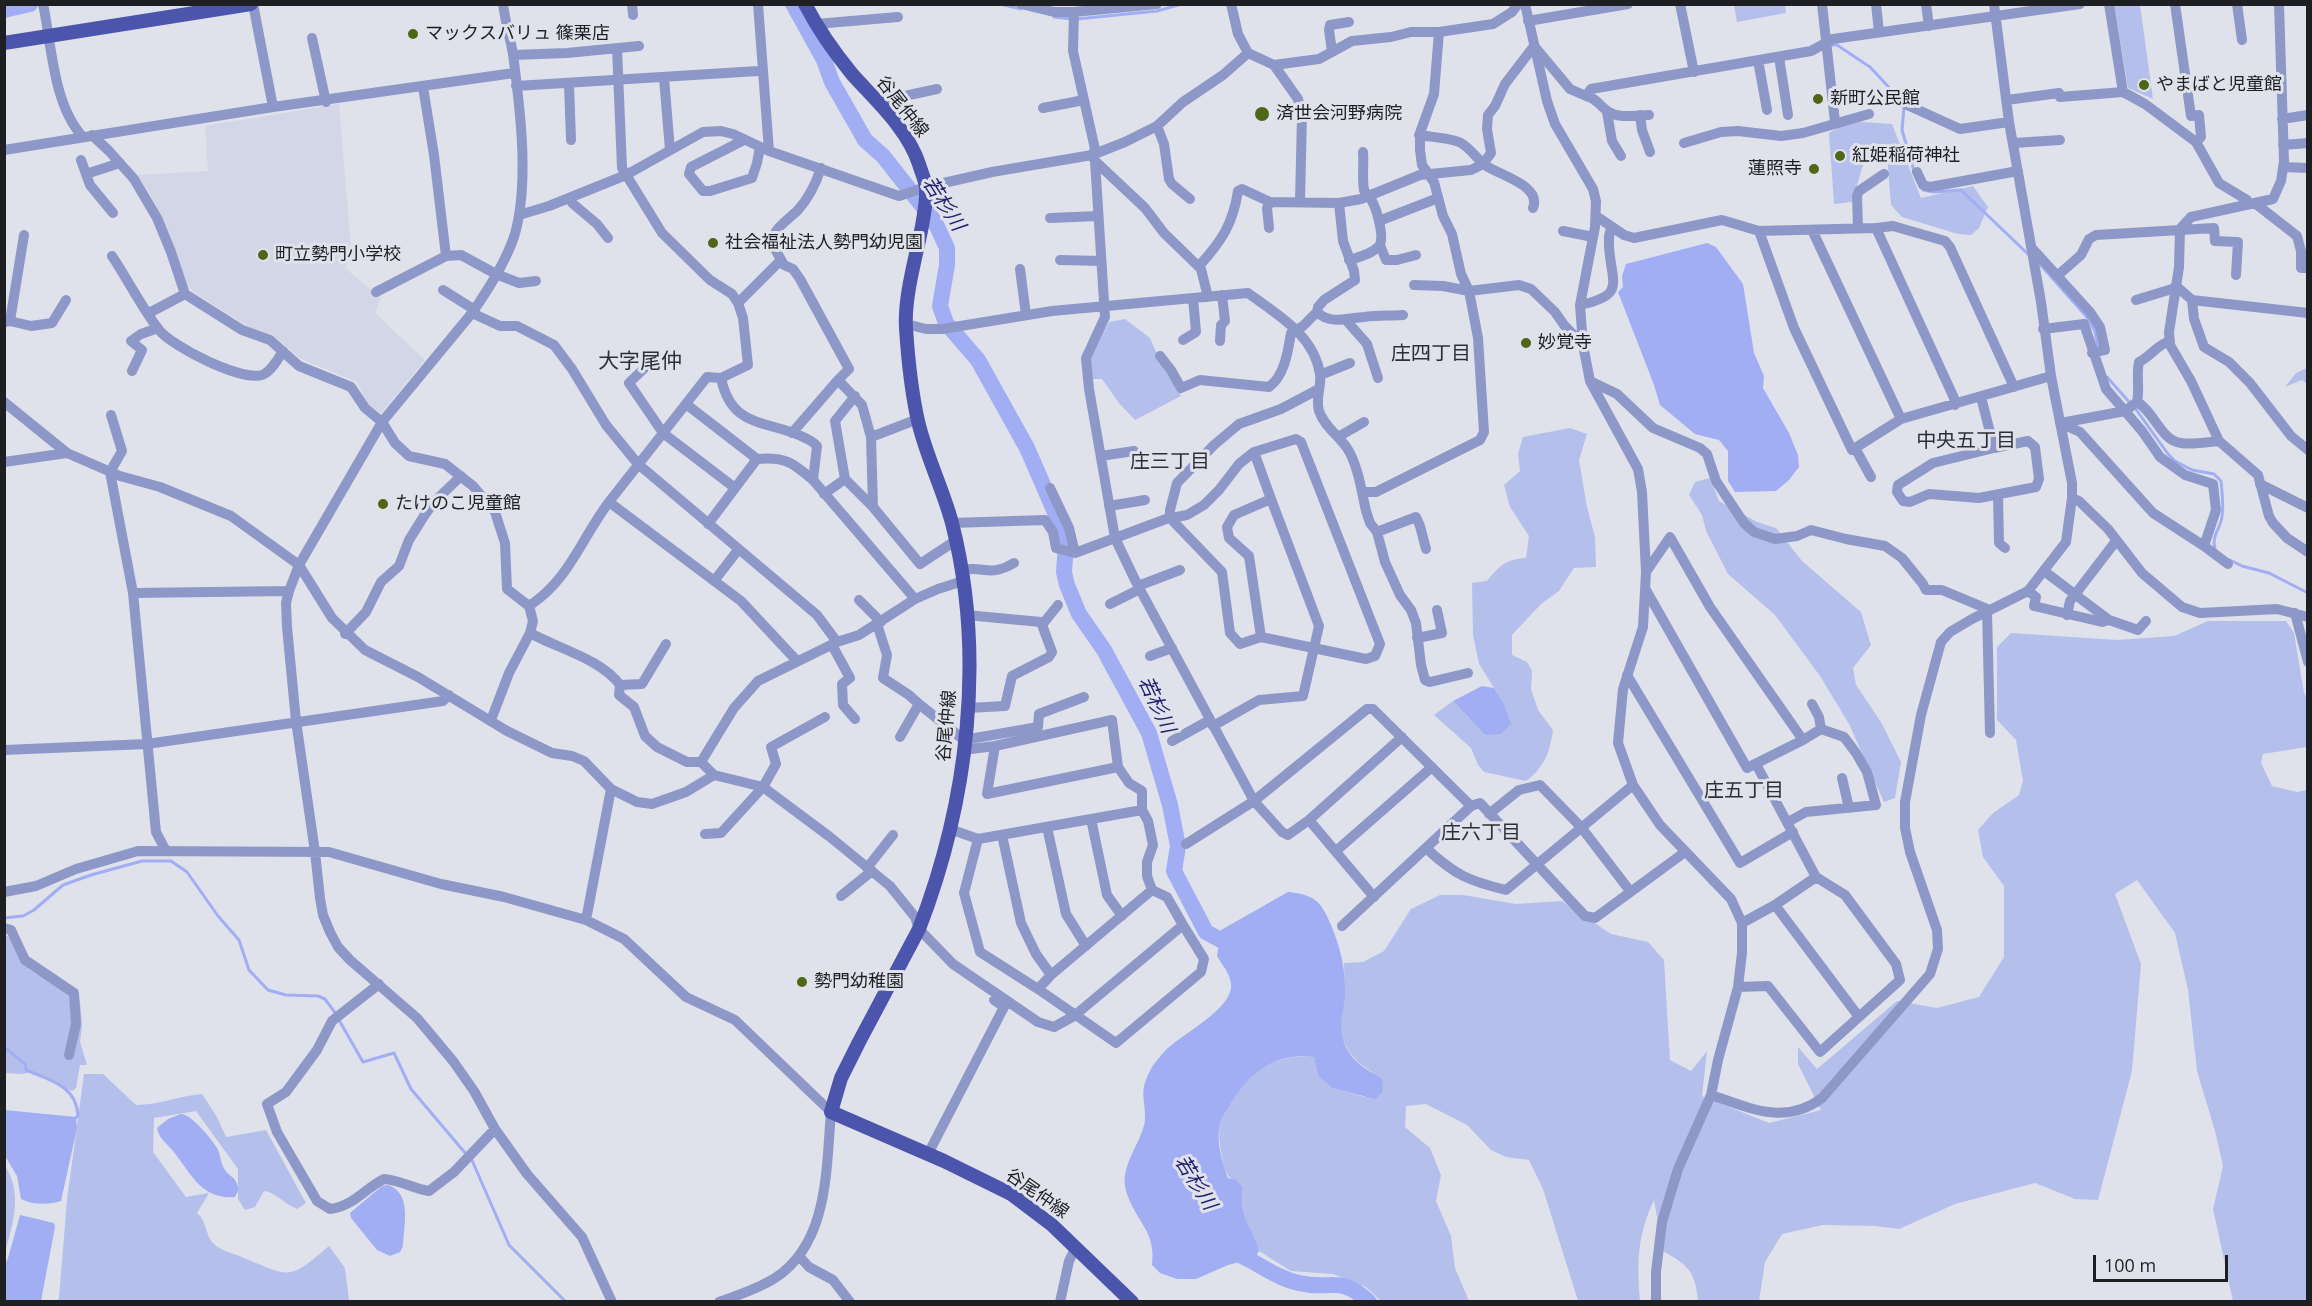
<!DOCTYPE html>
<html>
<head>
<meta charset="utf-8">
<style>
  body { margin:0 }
  #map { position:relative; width:2312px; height:1306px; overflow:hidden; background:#e0e2eb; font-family:"Open Sans",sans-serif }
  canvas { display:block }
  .frame { position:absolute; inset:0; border:6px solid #1e1f22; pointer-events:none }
  .scale { position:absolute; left:2093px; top:1255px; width:135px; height:27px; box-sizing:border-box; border:3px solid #1e1f22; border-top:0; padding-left:8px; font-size:18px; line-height:21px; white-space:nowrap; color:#1e1f22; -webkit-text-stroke:4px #e0e2eb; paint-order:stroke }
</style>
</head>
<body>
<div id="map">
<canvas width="2312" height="1306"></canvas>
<div class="frame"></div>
<div class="scale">100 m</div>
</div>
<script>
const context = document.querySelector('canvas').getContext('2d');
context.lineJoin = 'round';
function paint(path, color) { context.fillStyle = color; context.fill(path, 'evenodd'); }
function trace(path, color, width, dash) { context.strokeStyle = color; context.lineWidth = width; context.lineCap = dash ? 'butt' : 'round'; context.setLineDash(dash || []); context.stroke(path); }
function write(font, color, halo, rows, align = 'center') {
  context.font = font + ' "Open Sans","Noto Sans JP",sans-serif'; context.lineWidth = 6; context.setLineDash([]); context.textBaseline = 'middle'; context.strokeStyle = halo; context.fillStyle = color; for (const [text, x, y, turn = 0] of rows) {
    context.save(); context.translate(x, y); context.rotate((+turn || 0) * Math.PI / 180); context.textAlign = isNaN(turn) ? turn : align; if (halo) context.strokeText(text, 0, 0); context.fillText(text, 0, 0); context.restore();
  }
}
paint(new Path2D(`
  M339 104 351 248 345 268 381 298 375 313 425 360 381 413 368 405 357 382 301 359 273 335 249 327 196 294 187 285 168 233 153 199 138 175 208 171 205 126Z`), '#d2d6e6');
paint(new Path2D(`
  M1734 5H1785L1786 13 1737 22Z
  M2114 5H2140L2153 99 2128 88Z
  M1849 121 1892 124 1921 198 1973 186 1988 207 1979 228 1971 235 1958 234 1902 217 1891 205 1887 154 1881 150 1864 162 1852 202 1834 204 1829 133Z
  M1125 319 1150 338 1159 359 1169 370 1181 396 1135 420 1119 403 1102 379H1093L1090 359 1109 322Z
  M2307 368V384L2302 380 2285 387 2296 373Z
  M1570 428 1587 434 1579 460 1587 507 1595 537 1596 567 1574 568 1559 591 1541 604 1512 635V655L1527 662 1532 671 1531 689 1538 710 1553 730C1550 752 1544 768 1526 781L1484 772 1478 765 1471 748 1434 715 1453 701 1485 735 1503 702 1479 664 1473 635 1472 583 1487 581C1499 566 1506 559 1526 558L1529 536 1510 507 1504 485 1520 471 1518 454 1523 437Z
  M1710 478 1719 501 1757 522 1776 528 1802 561 1861 612 1871 645 1853 668 1856 685 1881 722 1901 762 1895 798 1884 802 1849 724 1820 676 1775 615 1728 574 1706 531 1702 515 1689 495 1695 482Z
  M2208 621H2286L2294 633 2304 693 2307 698V747L2263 754 2261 763 2272 786 2297 792 2307 790V1301H2233L2213 1209 2223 1166 2215 1131 2197 1071 2188 990 2175 933 2137 880 2115 894 2141 964 2132 1071 2098 1200 2075 1199 2035 1183 1955 1204 1899 1229 1875 1226 1823 1225 1782 1234 1765 1262 1759 1301H1698C1695 1271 1689 1266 1663 1251L1654 1200C1637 1236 1637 1263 1640 1301H1578L1543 1189 1529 1160 1506 1157 1491 1150 1467 1125 1426 1104 1406 1106 1405 1127 1430 1148 1441 1175 1436 1201 1451 1236 1455 1268 1469 1301H1381L1366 1287 1333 1274 1291 1271 1259 1251C1253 1224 1238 1220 1243 1188 1226 1177 1224 1172 1221 1151 1220 1143 1218 1131 1220 1123 1221 1118 1226 1112 1229 1107 1247 1073 1275 1053 1314 1057L1318 1076 1332 1088 1365 1097 1380 1076C1354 1064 1337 1043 1341 1014 1341 1009 1344 1005 1344 1000 1346 988 1344 975 1344 963L1363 962 1384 951 1411 909 1440 895H1463L1516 904 1562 901 1611 934 1648 942 1664 960 1670 1060 1691 1071 1707 1051 1702 1096 1769 1123 1821 1110 1798 1064V1047L1817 1069 1897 1001 1937 1008 1979 997 2004 957V886L1983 857 1978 830 1993 813 2019 795 2023 781 2016 740 1997 720V647L2011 633 2118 640 2174 636Z
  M4 934 11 939 21 962 30 970 57 985 80 1001 82 1027 80 1042 87 1065H80L76 1088 72 1091 32 1072 23 1074 5 1073Z
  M84 1074H103L136 1105C159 1105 179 1096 202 1094L217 1117 226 1137 266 1130 306 1203 297 1209C284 1204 275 1192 264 1191L255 1207 245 1210 238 1199V1169L196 1111 154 1118 153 1152 186 1197 209 1193 197 1213C207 1221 205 1235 214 1244 221 1251 236 1254 244 1258 292 1278 289 1280 329 1246L345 1268 349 1301 56 1302 59 1298 67 1200Z
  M5 1166C23 1193 13 1223 5 1253Z`), '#b5bfeb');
paint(new Path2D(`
  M1707 243 1716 247 1743 284 1754 353 1764 376 1763 388 1789 433 1798 455 1799 467 1789 480 1776 491 1735 492 1728 481V451L1719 440 1695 434 1660 405 1654 385 1618 292 1623 287 1622 276 1626 264Z
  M1482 686 1494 688 1503 702 1511 724 1501 734 1485 735 1453 701Z
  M1288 892C1315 895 1321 901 1331 925 1341 949 1346 970 1345 997 1343 1015 1338 1022 1344 1042 1348 1055 1359 1065 1371 1072 1373 1073 1377 1074 1379 1076 1384 1080 1383 1087 1382 1093L1375 1099 1332 1088 1318 1076 1314 1057C1275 1052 1247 1074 1229 1107 1226 1112 1221 1118 1220 1124 1216 1140 1222 1163 1228 1178L1236 1180 1243 1188C1238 1220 1253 1224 1259 1251L1255 1258 1228 1265 1196 1279H1177L1160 1273 1152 1265C1156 1231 1137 1223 1127 1194 1117 1167 1142 1144 1145 1120 1146 1106 1140 1093 1146 1080 1150 1068 1158 1058 1166 1050 1182 1034 1234 1008 1231 984 1230 973 1222 965 1217 956L1221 930Z
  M5 1110 76 1117 77 1128 61 1201C48 1205 33 1205 21 1199L17 1176 5 1156Z
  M181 1114C191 1114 212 1139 217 1148 221 1155 220 1163 225 1170 229 1176 235 1177 237 1184 239 1189 238 1192 235 1197 201 1200 191 1173 173 1151 167 1144 158 1137 157 1128L168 1119Z
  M388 1185C412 1193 404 1225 403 1246L400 1252 390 1256 377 1250 351 1218 350 1213 382 1186Z
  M20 1215 54 1223 55 1227 41 1301H6L5 1300V1264L8 1258Z`), '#a1aef4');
trace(new Path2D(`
  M1000 4 1021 9
  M1054 17 1071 19
  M1077 19 1157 11 1182 4
  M1831 45H1837L1870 67 1897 96 1904 107 1902 130 1914 171
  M1923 190 1934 192 1961 190 2028 254
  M2038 262 2086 316 2095 331 2098 348
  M2107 377 2131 404
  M2135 408 2168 454 2175 461 2192 470 2214 474 2221 481C2222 493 2224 505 2222 516 2221 529 2211 535 2215 549
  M2230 560 2242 566 2269 573 2308 593
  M4 918 23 916 34 910 63 885 91 875 142 861H171L187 872 218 916 239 940 249 970 268 990 286 995 318 996 325 999 336 1014
  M339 1020 363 1062 394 1053 411 1089 466 1154
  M4 1047 25 1064 26 1070C50 1080 77 1086 78 1116L74 1119
  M471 1158 509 1245 566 1302`), '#a1aef4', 3);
trace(new Path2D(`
  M793 4 824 60 832 82 865 140 883 156 935 222 947 248V265L940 306 946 323 978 360 1027 448 1057 517 1066 545 1064 572 1067 585 1079 614 1104 650 1149 733 1170 805 1178 846 1174 871 1206 932 1228 944H1238
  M4 10 30 4
  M1230 1251C1254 1259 1274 1278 1299 1283 1332 1291 1339 1274 1369 1302`), '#a1aef4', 16);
trace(new Path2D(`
  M43 4C52 46 53 105 83 137
  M253 4 273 107
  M503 4C505 21 510 37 513 54 520 108 530 185 514 237 505 263 488 290 472 313L382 422 299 565 289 591 286 603 287 627 296 721 315 852 320 898 323 915 330 932 338 947 350 960 417 1018 453 1061 474 1091 495 1129 527 1174 582 1237 612 1302
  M632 4 633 15
  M758 4 769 151
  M1021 4 1054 12H1074L1157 4
  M1231 4 1238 34 1248 53 1274 65 1319 59 1352 41 1391 37 1411 32H1439L1493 24 1512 12 1518 4
  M1525 4 1547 101 1555 124 1593 189 1596 201 1595 227 1580 305 1583 345 1590 381 1638 469 1642 492 1646 572 1643 627 1623 689 1618 743 1633 785 1660 825 1731 899 1742 923V953L1738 987 1718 1060 1711 1095 1678 1169 1662 1222 1656 1272V1302
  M1680 4 1694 72
  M1822 4 1835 122
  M1876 4 1879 32
  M1926 4 1929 26
  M2109 4 2123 92 2145 104 2196 142 2201 137 2199 115 2191 116 2175 4
  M2237 4 2242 40
  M2279 4 2284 161 2281 181 2273 199 2191 217 2180 229 2179 267 2169 332 2170 345 2191 381 2219 441 2258 475 2269 516 2273 523 2287 538 2308 552
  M1074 12 1073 51 1095 149 1092 155 1095 161 1145 208 1164 233 1201 269 1208 297
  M1528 21 1628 4
  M816 24 898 17
  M312 38 326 102
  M617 48 622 168 662 233 710 280 732 294 738 303 743 318 748 365 721 378
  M1332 51 1329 30 1330 25 1349 22
  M513 55 567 53 639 46
  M1779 57 1788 115
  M1758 60 1767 110
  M1274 65 1298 99 1302 116 1300 201
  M664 78 670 150
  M569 84 571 140
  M516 86 758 71
  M1586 96C1597 98 1600 107 1609 112 1620 119 1637 115 1649 115
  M2007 100 2059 93 2060 97 2123 92
  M877 102 937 89
  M1905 104 1960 129 2009 122
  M1043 108 1084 100
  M1607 112 1612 141 1621 156
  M1640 115 1642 130 1650 152
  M2282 119 2308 115
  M1157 126 1164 144 1169 179 1172 184 1190 199
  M92 135 109 151 134 179 157 218 171 252 185 294 242 330 270 340 299 366 351 387 365 408 382 422 395 443 409 456 445 464 473 486 495 512 505 543 507 589 529 606 533 621 530 633 509 673 491 720
  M1419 135C1430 137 1452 138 1461 143 1470 148 1477 159 1485 165 1498 175 1542 185 1533 208
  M744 140 691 167 689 174 703 191H710L752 178 757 163 760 147
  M2196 142 2219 183 2247 200
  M1684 143 1721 132 1738 131 1781 136 1803 133 1869 114
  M2014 143 2060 140
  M2283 145 2308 143
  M4 150 273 107 514 73
  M81 160 86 174
  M1095 161 1105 317 1086 358 1089 389 1115 538 1136 582 1254 801 1282 832 1288 835 1309 820 1402 737
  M2283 167 2308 168
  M821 168C816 183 809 198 798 210 787 221 776 226 771 242L784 265 793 269 800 279 849 369 838 380 862 405 871 437 918 419
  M1917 172 1923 185 1930 187 2018 171
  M570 198 572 203 597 224 608 238
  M2256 204 2297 236 2301 251V268H2308
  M113 213 90 185 86 174 120 163
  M519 215 549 206 626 175 703 132 721 131 733 134 769 151 899 196 926 187 992 172 1092 155 1125 142 1157 126 1183 102 1223 75 1248 53
  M1596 216 1624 235 1634 238 1722 220 1759 231 1876 228 1954 398 1955 405
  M1050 218 1098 216
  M1379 221 1438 198
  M1269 228 1267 208 1270 202
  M1858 228 1857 196 1859 191 1884 174
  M1876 228 1893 226 1945 241 1950 247 2014 387
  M1812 230 1901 419
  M1563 231 1593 237
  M1759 231 1794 328 1852 450 1901 419 2051 376
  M1380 245 1386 260H1397L1416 255
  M2031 247 2090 312 2100 327 2105 350 2092 353
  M112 256C128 280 142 308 159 330 173 347 240 381 262 375 271 372 278 359 283 351
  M446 256 461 255 496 274 519 283 536 281
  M1060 260 1101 261
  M1349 260C1359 257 1372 254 1379 246 1385 238 1377 210 1372 201 1370 197 1366 194 1364 190 1362 179 1364 163 1363 152
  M1199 266C1221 242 1233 224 1238 191L1242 189 1270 202 1339 203 1361 199 1420 175 1471 170 1483 164 1491 153 1487 129 1488 115 1495 106 1505 84 1534 46 1570 89 1586 96 1591 89 1811 51 1833 39 2080 4
  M1020 269 1026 315
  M2057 276 2081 255 2089 239 2096 235 2214 228 2215 241 2238 242 2236 275
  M1414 285 1443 286 1469 291 1519 285 1531 289 1555 312 1564 325 1583 345
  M2176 286 2192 300 2194 319 2204 347 2229 362 2250 383 2291 436 2308 450
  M443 290 475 310
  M376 292 446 256 434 155 423 87
  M2136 300 2172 289 2176 286
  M2192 300 2308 313
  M738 303 781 260
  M1580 305C1627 295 1611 283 1609 246 1609 239 1608 234 1612 228
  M1317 312C1330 325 1348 318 1364 317 1377 315 1390 316 1403 315
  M149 313 185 294
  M472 313 500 326H517L554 345 572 369 606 425 638 464 817 615 837 642
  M1345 319 1367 344 1378 378
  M10 321 24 235
  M5 322 10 321 31 326 52 323 66 300
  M906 324 926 329H942L1052 311 1248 293C1278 315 1314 335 1320 374 1322 386 1315 398 1319 411 1324 426 1338 435 1347 448 1355 460 1359 477 1362 492H1376L1480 440 1484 432 1478 338 1469 291 1461 274 1452 234 1443 216 1434 182 1422 165 1420 150V133L1434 94 1439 32
  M2043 329 2084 324 2106 389 2142 431 2160 457 2185 475 2213 484 2216 510 2204 546
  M1183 340 1196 332 1193 298
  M1220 341 1221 325 1225 321 1222 295
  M657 356 629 383 663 433 735 488
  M1160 356 1171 370 1181 388 1200 380 1269 387C1285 375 1288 351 1291 333L1303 326 1317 312 1318 307 1324 300 1355 280 1354 271 1343 241 1339 203
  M132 371 142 350 131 341 141 334 158 328
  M1320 375 1350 363
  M1590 381 1617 394 1653 428 1700 448 1707 454 1716 481 1744 523 1754 532 1775 539 1797 536 1811 530 1846 539 1885 546 1902 558 1923 584 1926 590H1942L1990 610
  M1981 397 1994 448 2028 441 2035 447 2039 479 2036 487 1979 498 1929 494 1910 502 1903 501 1897 492 1898 485 1933 463 1994 448
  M4 402 67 453 120 476 160 487 231 516 299 565 332 618 365 650 418 677 507 731 552 753 572 756 584 761 611 789 637 802 652 804 686 792 714 775
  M2137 402C2154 411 2161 441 2181 443 2193 445 2207 442 2219 441
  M686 404 757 459 708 524
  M111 415 122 451 110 472 133 593 156 832 166 851
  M2060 423 2080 432 2153 513 2204 546 2228 564
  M2061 423 2125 411 2137 402C2140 388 2136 376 2139 362 2151 356 2158 344 2170 341
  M792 433 838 380
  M871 437 873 507
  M1338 437 1364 422
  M1855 448 1871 477
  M1101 456 1134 451
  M757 459C785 456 793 463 813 480
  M4 462 67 453
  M845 479 835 421 855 396
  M2260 484 2308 508
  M1050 488 1069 528 1075 553
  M1362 492 1366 511 1370 523 1377 532 1385 562 1400 595 1411 610 1416 623 1421 665 1425 680 1430 682 1468 673
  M824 494 845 479 873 507 920 564 955 541
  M1998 495 1999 543 2005 548
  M2072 498 2079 501 2108 529 2142 573 2182 607 2200 613 2277 609 2308 617
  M1109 506 1145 500
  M952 523 1045 520 1053 532 1056 548 1075 553 1166 519 1187 515 1204 505 1219 490 1239 464 1254 452 1296 439 1301 442 1380 644 1375 656 1366 659 1261 637 1249 556 1229 538 1227 527 1234 515 1271 499 1254 452
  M1377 532 1416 517 1420 526 1426 549
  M961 570C985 565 988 578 1014 563
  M2044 571 2109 620 2138 630 2146 621
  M1646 572 1670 537 1710 607 1803 740 1747 768 1646 590
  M714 581 738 550
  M1138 586 1180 570
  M2028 591 2036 597 2034 606 2102 622 2109 620
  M133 593 289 591
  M859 600 881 622
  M1110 604 1140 589
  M529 606C570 579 581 539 609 502
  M1987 611 1990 733
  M2295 613 2308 662
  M966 615 1041 622 1052 652 1049 657 1012 676 1005 706 968 708
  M2067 615 2070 601 2116 541
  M877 624 887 655 883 678 909 695 919 704
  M1042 625 1058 605
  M530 633C559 649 601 659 620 685L619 695 634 707 645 736 657 747 687 762H701L714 775 763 787 830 837 890 886 915 917 919 929 953 964 1038 1022 1054 1027 1074 1016 1183 925 1167 897 1152 890 1051 975 1038 989 980 952 964 893 978 839 1142 810V791L1129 783 1118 767 987 794 995 746 1112 720 1118 767
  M345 634 366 612 381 582 399 566 409 540 424 516 434 502 461 476
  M1261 637 1240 644 1230 633 1222 572 1170 518V510L1177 483 1214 445 1239 424 1281 409 1317 390
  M1417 638 1442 633 1437 610
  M832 645 850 678 842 684 843 705 855 719
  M1150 656 1172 648
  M797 661 741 601 609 502 707 377 721 378C731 427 764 420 801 436 807 439 813 441 817 446L813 480 915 599
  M1627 675 1740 863 1793 832
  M620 685 642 684 666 644
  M1812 704 1819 717 1821 729
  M1213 726 1259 700 1303 696 1319 626 1271 499
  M900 737 919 704 964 740 1038 727 1039 714 1084 697
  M1172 741 1210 720
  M4 750 147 744 443 701 449 695
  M963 750 995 746
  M701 762 734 708 758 681 837 642 859 635 915 599 938 589 963 581
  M1842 778 1849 808
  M1142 810 1148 821 1153 845 1147 862V876L1152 890
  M1489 814 1519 790 1540 785 1581 827 1630 891
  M1091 819 1107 895 1122 916
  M1309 820 1374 897
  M1788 822 1806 812 1876 805 1867 772 1856 753 1844 737 1821 729 1803 740
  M1047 827 1066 914 1086 946
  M950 829 978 839
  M705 834 721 833 763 787 776 764 771 747 825 717
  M1002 835 1021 923 1036 954 1051 975
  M1186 844 1254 801 1367 709H1373L1471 806
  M1427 849C1455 875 1469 881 1506 890L1633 785
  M1336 851 1432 767
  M867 868 893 835
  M4 892 36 886 76 869 138 851 329 852 441 884 504 897 586 920 624 939 686 997 735 1020 831 1112C826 1169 829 1243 775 1278 758 1289 738 1295 719 1302
  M841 896 872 871
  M1775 905 1859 1017
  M586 920 611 789
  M1742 923 1775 905 1816 877
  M1342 926 1471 806 1480 803 1585 916 1595 918 1685 852
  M4 928 11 930 25 960 74 993 76 1024 69 1055
  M379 984 332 1021 317 1050 286 1092 267 1104 277 1132 313 1194 317 1201 330 1209C354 1206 364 1189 384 1179 400 1180 414 1189 429 1191L454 1172 495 1129
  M1738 987 1768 986 1820 1052 1900 980 1896 964 1845 895 1816 877 1756 764
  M1038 989 1116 1043 1201 972 1204 959 1183 925
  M1711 1095C1750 1108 1785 1126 1822 1098L1930 974 1938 949 1937 930 1910 852 1905 828V802L1921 715 1941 642 1950 632 1972 619 2028 591 2066 542 2072 498V483L2051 376 2041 302 2009 122 1994 4
  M928 1154 1004 1007 994 1000
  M799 1256 809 1267 833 1280 850 1302
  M1060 1302 1069 1261 1076 1247`), '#8e98c8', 10);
trace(new Path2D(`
  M805 4C818 29 834 52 852 74 876 101 907 128 919 164 921 171 925 180 926 187 927 200 924 214 922 226 916 257 904 297 906 328 908 359 911 390 918 421 926 456 943 489 952 523 986 656 968 802 919 929L859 1042 841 1078 831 1112 944 1161 1011 1194 1052 1225 1132 1302
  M4 43 251 4`), '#4c55ac', 14);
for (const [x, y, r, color] of [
  [413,34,6,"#4e6616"],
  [2144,85,6,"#4e6616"],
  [1818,99,6,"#4e6616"],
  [1262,114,8,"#4e6616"],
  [1840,156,6,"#4e6616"],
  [1814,169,6,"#4e6616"],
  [713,243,6,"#4e6616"],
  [263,255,6,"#4e6616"],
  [1526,343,6,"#4e6616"],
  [383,504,6,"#4e6616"],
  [802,982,6,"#4e6616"]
]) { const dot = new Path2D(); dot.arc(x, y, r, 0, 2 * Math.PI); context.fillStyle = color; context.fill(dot); trace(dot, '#e0e2eb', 2); }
write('18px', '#1e1f22', '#e0e2eb', [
  ["マックスバリュ 篠栗店",425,34],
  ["やまばと児童館",2156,85],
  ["新町公民館",1830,99],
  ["済世会河野病院",1276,114],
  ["紅姫稲荷神社",1852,156],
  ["蓮照寺",1802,169,"right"],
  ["社会福祉法人勢門幼児園",725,243],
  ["町立勢門小学校",275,255],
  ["妙覚寺",1538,343],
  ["たけのこ児童館",395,504],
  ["勢門幼稚園",814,982]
], 'left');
write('18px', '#1e1f22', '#e0e2eb', [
  ["谷尾仲線",902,107,52],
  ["谷尾仲線",947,726,-85],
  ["谷尾仲線",1037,1194,35]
]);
write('italic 20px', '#21216f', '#e0e2eb', [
  ["若杉川",943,204,57],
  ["若杉川",1156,705,65],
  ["若杉川",1195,1183,58]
]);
write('20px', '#2e2f36', '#e0e2eb', [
  ["庄四丁目",1431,354],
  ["中央五丁目",1966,441],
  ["庄三丁目",1170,462],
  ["庄五丁目",1744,791],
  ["庄六丁目",1481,833]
]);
write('21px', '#2e2f36', '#e0e2eb', [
  ["大字尾仲",640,362]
]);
</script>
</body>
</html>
